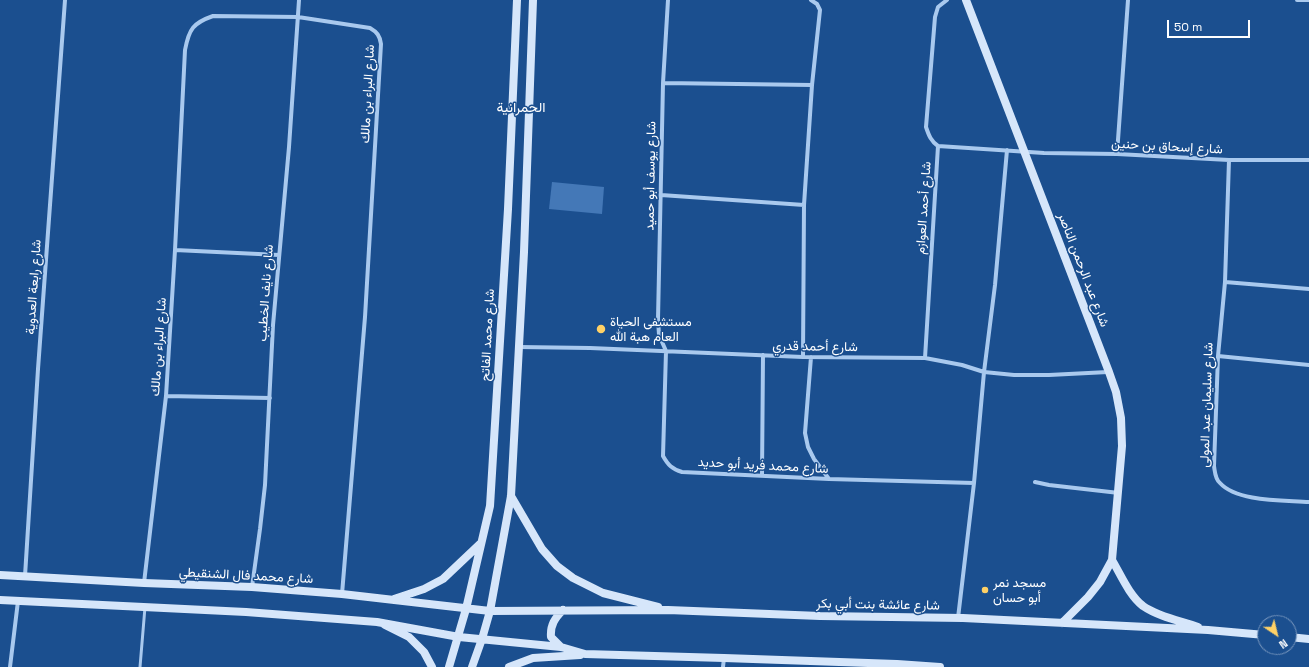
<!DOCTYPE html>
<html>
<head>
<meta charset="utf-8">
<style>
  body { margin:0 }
  #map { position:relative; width:1309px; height:667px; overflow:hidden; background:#1b4f8f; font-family:"Space Grotesk",sans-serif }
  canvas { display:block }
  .north { position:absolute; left:1257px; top:615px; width:40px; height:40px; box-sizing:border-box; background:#1b4f8f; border:1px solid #7695bc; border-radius:50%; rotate:145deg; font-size:11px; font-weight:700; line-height:16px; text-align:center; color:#fff }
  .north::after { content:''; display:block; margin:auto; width:14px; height:18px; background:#ffd166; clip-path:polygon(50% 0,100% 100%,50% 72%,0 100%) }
  .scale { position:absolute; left:1167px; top:20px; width:83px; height:18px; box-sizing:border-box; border:2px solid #fff; border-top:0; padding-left:5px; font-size:12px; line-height:14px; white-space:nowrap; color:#fff; -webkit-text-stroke:3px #1b4f8f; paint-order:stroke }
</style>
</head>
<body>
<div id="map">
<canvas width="1309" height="667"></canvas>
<div class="north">N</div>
<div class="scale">50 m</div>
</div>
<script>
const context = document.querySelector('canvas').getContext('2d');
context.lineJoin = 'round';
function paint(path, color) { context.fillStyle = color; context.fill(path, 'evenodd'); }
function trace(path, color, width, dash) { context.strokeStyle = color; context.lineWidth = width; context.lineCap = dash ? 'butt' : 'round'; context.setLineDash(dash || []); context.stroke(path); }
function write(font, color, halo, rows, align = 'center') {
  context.font = font + ' "Space Grotesk",Vazirmatn,sans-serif'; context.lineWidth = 3; context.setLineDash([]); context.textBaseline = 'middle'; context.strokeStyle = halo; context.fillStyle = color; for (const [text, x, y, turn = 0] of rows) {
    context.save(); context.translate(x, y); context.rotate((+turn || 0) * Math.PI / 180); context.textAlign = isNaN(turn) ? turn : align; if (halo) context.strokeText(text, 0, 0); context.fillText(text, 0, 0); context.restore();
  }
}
paint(new Path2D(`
  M552 182 604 187 602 214 549 209Z`), '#4478b7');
trace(new Path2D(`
  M140 667 145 607`), '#a9c9ee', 3);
trace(new Path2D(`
  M668 0 663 83 658 319 659 335 666 351 663 456C668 465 672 469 682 472L829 479 974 483
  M1297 0H1309
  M663 83 812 85
  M938 146C931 141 929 136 926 127L935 17 938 7 947 0
  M1117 154 1128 0
  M1229 160 1225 282 1218 356 1214 466C1215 472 1215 479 1220 483 1237 502 1284 500 1309 502
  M661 195 804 205
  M175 250 279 255
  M1225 282 1309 289
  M519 347 590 348 803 357 925 358 962 365 984 372 1014 375H1049L1108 372
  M1218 356 1309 365
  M803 357 804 205 812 85 820 10 817 4 811 0
  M811 357 805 433 808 447 814 459 829 479
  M925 358 938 146 1044 153 1117 154 1229 160H1309
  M166 396 270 398
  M762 476 763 355
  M1035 482 1049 485 1119 493
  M25 576 38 369 65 0
  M144 583 166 396 175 250 185 50C189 29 193 23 213 16L298 17 370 28C377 32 380 36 381 44L365 317 342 594
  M252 587 260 529 265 485 273 325 289 147 299 0
  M958 618 974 483 984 372 995 285 1007 150
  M10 667 18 601
  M723 667 724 658`), '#a9c9ee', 4);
trace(new Path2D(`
  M966 0 1109 372 1116 392 1121 418 1122 446 1112 560 1100 582 1088 597 1062 623
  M511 496 542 549 557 566 573 578 603 593 658 607
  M1112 560C1121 575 1129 595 1143 606 1159 617 1181 621 1198 627
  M0 575 144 583 252 587 342 594 490 611 668 610 820 616 963 618 1208 630 1265 635
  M394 599 424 589 443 579 480 544
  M0 600 246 612 377 622 459 637 561 647 585 654 724 658 897 664 940 667
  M385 625 409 637 424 652 432 667
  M1289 637 1309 639
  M561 647 551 637C550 625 555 618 563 610
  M449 667 466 609 490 506 508 209 517 0
  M472 667 482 639 490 611 511 496 524 252 533 0
  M509 667 533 658 580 655`), '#d6e6fa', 8);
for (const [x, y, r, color] of [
  [601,329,5,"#ffd166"],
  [985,590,4,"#ffd166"]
]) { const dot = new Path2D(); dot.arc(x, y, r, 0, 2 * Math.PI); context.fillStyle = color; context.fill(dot); trace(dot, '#1b4f8f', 1.5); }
write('13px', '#fff', '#1b4f8f', [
  ["شارع البراء بن مالك",368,94,-87],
  ["شارع إسحاق بن حنين",1167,147,3],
  ["شارع يوسف أبو حميد",651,176,-89],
  ["شارع أحمد العوازم",924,208,-86],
  ["شارع عبد الرحمن الناصر",1083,270,69],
  ["شارع رابعة العدوية",34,287,-86],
  ["شارع نايف الخطيب",266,293,-86],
  ["شارع محمد الفاتح",488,335,-87],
  ["شارع البراء بن مالك",159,347,-86],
  ["شارع أحمد قدري",815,347,1],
  ["شارع سليمان عبد المولى",1207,405,-88],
  ["شارع محمد فريد أبو حديد",763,466,3],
  ["شارع محمد فال الشنقيطي",246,576,3],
  ["شارع عائشة بنت أبي بكر",878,605,1]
]);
write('13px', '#fff', '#1b4f8f', [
  ["مستشفى الحياة",610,322],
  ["العام هبة الله",610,337],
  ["مسجد نمر",993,583],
  ["أبو حسان",993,598]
], 'left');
write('14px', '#fff', '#1b4f8f', [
  ["الحمرانية",521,108]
]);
</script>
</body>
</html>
